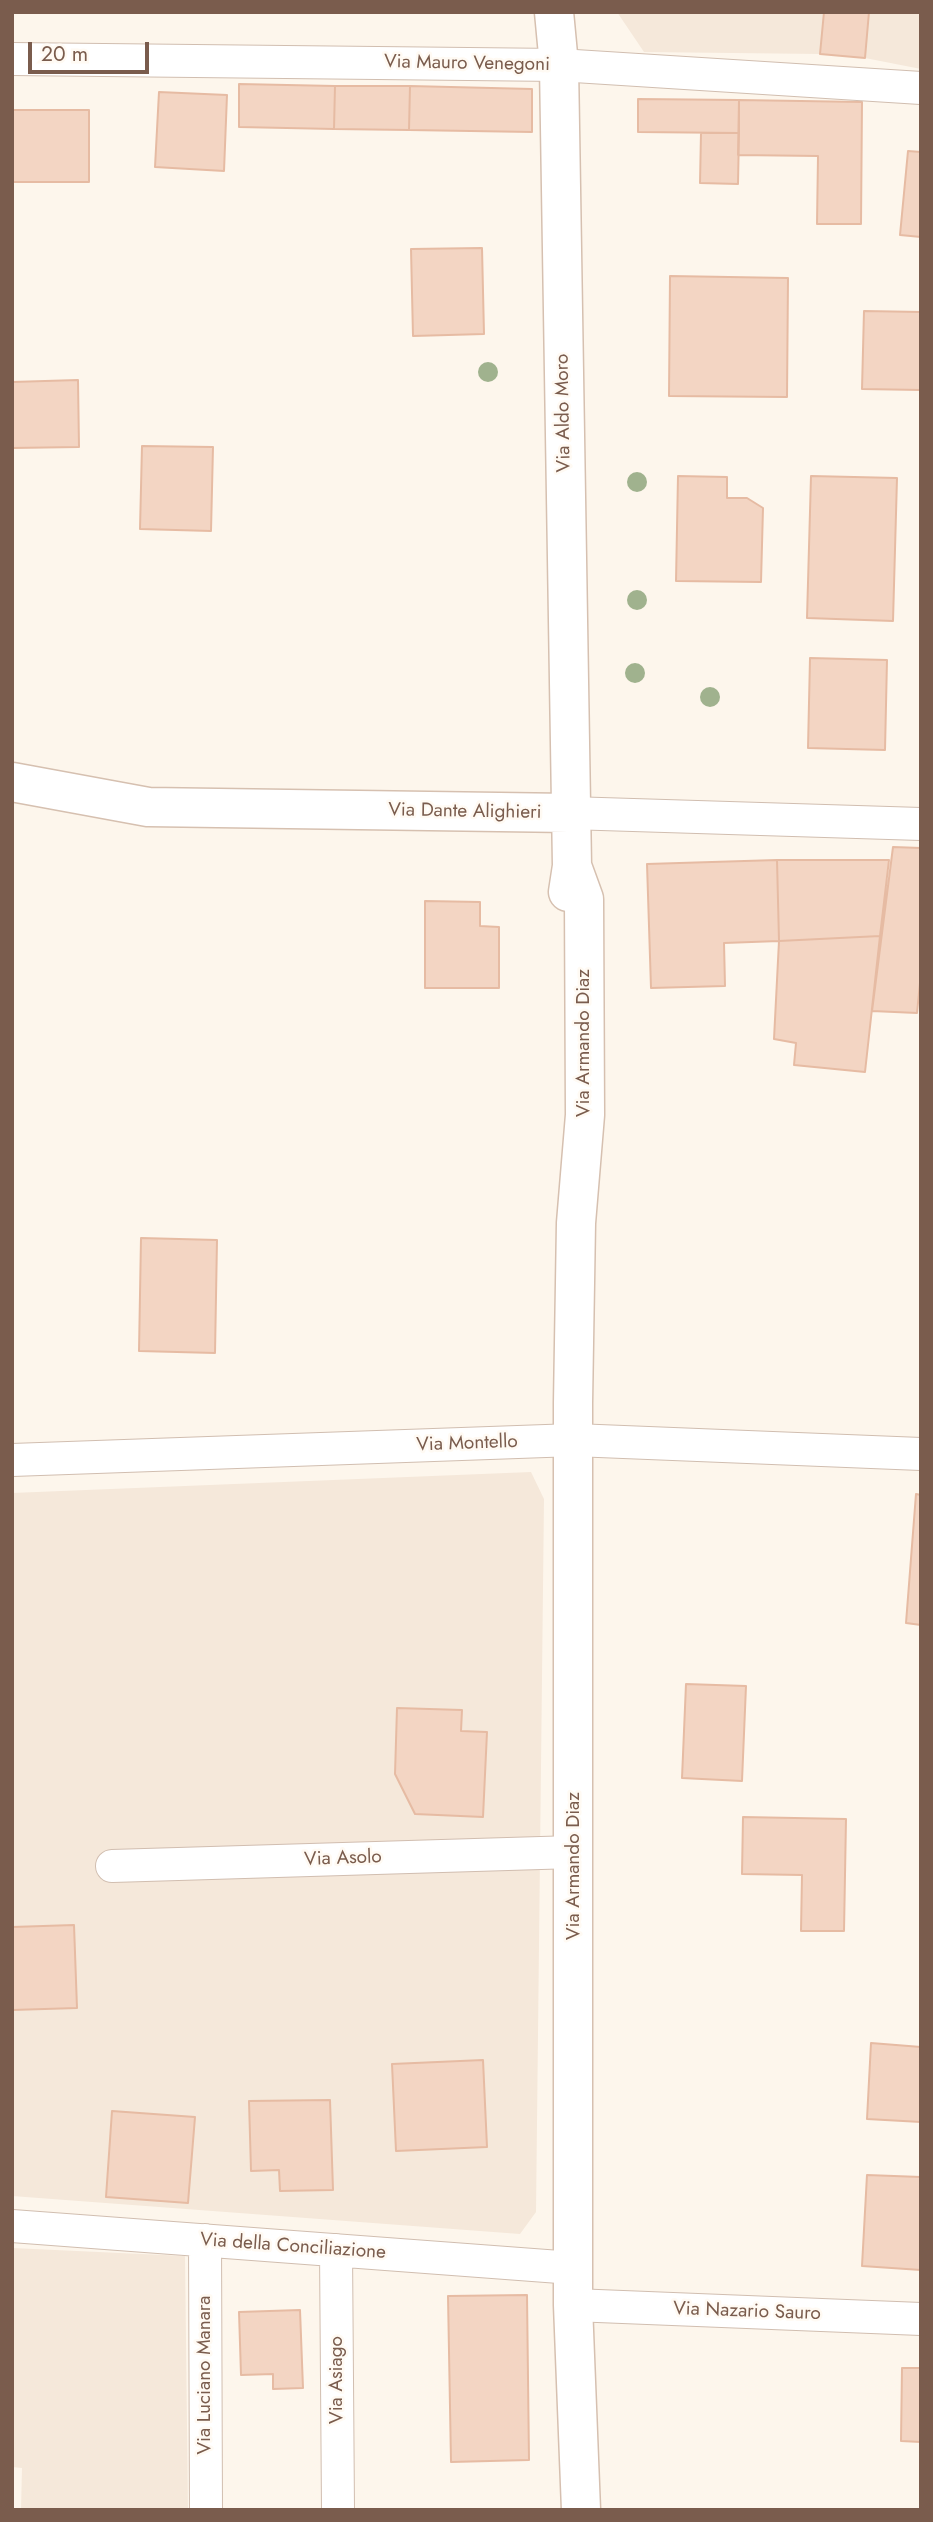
<!DOCTYPE html>
<html>
<head>
<meta charset="utf-8">
<style>
  body { margin:0 }
  #map { position:relative; width:933px; height:2522px; overflow:hidden; background:#fdf6ec; font-family:Jost,sans-serif }
  canvas { display:block }
  .frame { position:absolute; inset:0; border:14px solid #7a5c4d; pointer-events:none }
  .scale { position:absolute; left:28px; top:42px; width:121px; height:32px; box-sizing:border-box; border:4px solid #7a5c4d; border-top:0; padding-left:9px; font-size:21px; line-height:24px; white-space:nowrap; color:#7a5c4d; -webkit-text-stroke:5px #fffaf3; paint-order:stroke }
</style>
</head>
<body>
<div id="map">
<canvas width="933" height="2522"></canvas>
<div class="frame"></div>
<div class="scale">20 m</div>
</div>
<script>
const context = document.querySelector('canvas').getContext('2d');
context.lineJoin = 'round';
function paint(path, color) { context.fillStyle = color; context.fill(path, 'evenodd'); }
function trace(path, color, width, dash) { context.strokeStyle = color; context.lineWidth = width; context.lineCap = dash ? 'butt' : 'round'; context.setLineDash(dash || []); context.stroke(path); }
function write(font, color, halo, rows, align = 'center') {
  context.font = font + ' Jost,sans-serif'; context.lineWidth = 5; context.setLineDash([]); context.textBaseline = 'middle'; context.strokeStyle = halo; context.fillStyle = color; for (const [text, x, y, turn = 0] of rows) {
    context.save(); context.translate(x, y); context.rotate((+turn || 0) * Math.PI / 180); context.textAlign = isNaN(turn) ? turn : align; if (halo) context.strokeText(text, 0, 0); context.fillText(text, 0, 0); context.restore();
  }
}
paint(new Path2D(`
  M617 12H921V69L865 58 820 54 644 52Z
  M531 1472 544 1499 536 2212 520 2234 12 2196V1493Z
  M12 2248 185 2256 188 2510H21L22 2468 12 2467Z`), '#f5e8da');
const building = new Path2D(`
  M824 12H869L865 58 820 54Z
  M239 84 335 86 334 129 239 127Z
  M335 86H410L409 130 334 129Z
  M410 86 532 89V132L409 130Z
  M159 92 227 95 224 171 155 167Z
  M638 99 739 100V133L638 132Z
  M739 100 862 102 861 224H817L818 156 738 155Z
  M12 110H89V182H12Z
  M701 133H739L738 184 700 183Z
  M908 151 921 152V237L900 235Z
  M482 248 484 334 413 336 411 249Z
  M670 276 788 278 787 397 669 396Z
  M864 311 921 312V390L862 389Z
  M78 380 79 447 12 448V382Z
  M142 446 213 447 211 531 140 529Z
  M678 476 727 477V498H747L763 508 761 582 676 581Z
  M811 476 897 478 893 621 807 618Z
  M810 658 887 660 885 750 808 748Z
  M893 847 921 848V973L917 1013 872 1011Z
  M777 860H889L880 936 779 941Z
  M777 860 779 941 724 943 725 986 651 988 647 864Z
  M425 901 480 902V926L499 927V988H425Z
  M880 936 865 1072 794 1065 796 1043 774 1039 779 941Z
  M141 1238 217 1240 215 1353 139 1351Z
  M916 1494 921 1495V1625L906 1623Z
  M686 1684 746 1686 742 1781 682 1778Z
  M397 1708 462 1710 461 1731 487 1732 483 1817 415 1814 395 1774Z
  M743 1817 846 1819 844 1931H801L802 1875 742 1874Z
  M74 1925 77 2008 12 2010V1927Z
  M871 2043 921 2047V2122L867 2119Z
  M483 2060 487 2147 396 2151 392 2064Z
  M330 2100 333 2190 280 2191 279 2170 251 2171 249 2101Z
  M112 2111 195 2117 188 2203 106 2197Z
  M867 2175 921 2177V2270L862 2266Z
  M527 2295 529 2460 451 2462 448 2296Z
  M300 2310 303 2388 273 2389V2374L241 2375 239 2312Z
  M902 2368H921V2442L901 2441Z`);
paint(building, '#f3d5c3');
trace(building, '#e6bba3', 2);
const street = new Path2D(`
  M12 59 559 65 921 88
  M569 813 921 824
  M12 1460 574 1440 921 1454
  M112 1866 574 1852
  M12 2226 573 2268
  M205 2240 206 2510
  M336 2250 338 2510
  M573 2305 921 2319`);
const secondary = new Path2D(`
  M554 12 559 65 572 866 568 892
  M12 782 148 807 569 813
  M572 866 584 899 585 1115 576 1223 573 1403V2305L581 2510`);
trace(street, '#d1beb0', 34);
trace(secondary, '#d6c0b0', 41);
trace(street, '#fff', 32);
trace(secondary, '#fff', 38);
context.fillStyle = '#a0b28e';
for (const [x, y] of [
  [488,372],
  [637,482],
  [637,600],
  [635,673],
  [710,697]
]) { context.beginPath(); context.arc(x, y, 10, 0, 2 * Math.PI); context.fill(); }
write('19px', '#7a5c4d', '#fffaf3', [
  ["Via Mauro Venegoni",467,64,1],
  ["Via Aldo Moro",564,413,-91],
  ["Via Dante Alighieri",465,812,1],
  ["Via Armando Diaz",584,1043,-90],
  ["Via Montello",467,1444,-2],
  ["Via Asolo",343,1859,-2],
  ["Via Armando Diaz",574,1866,-90],
  ["Via della Conciliazione",293,2247,4],
  ["Via Nazario Sauro",747,2312,2],
  ["Via Luciano Manara",205,2375,-90],
  ["Via Asiago",337,2380,-90]
]);
</script>
</body>
</html>
